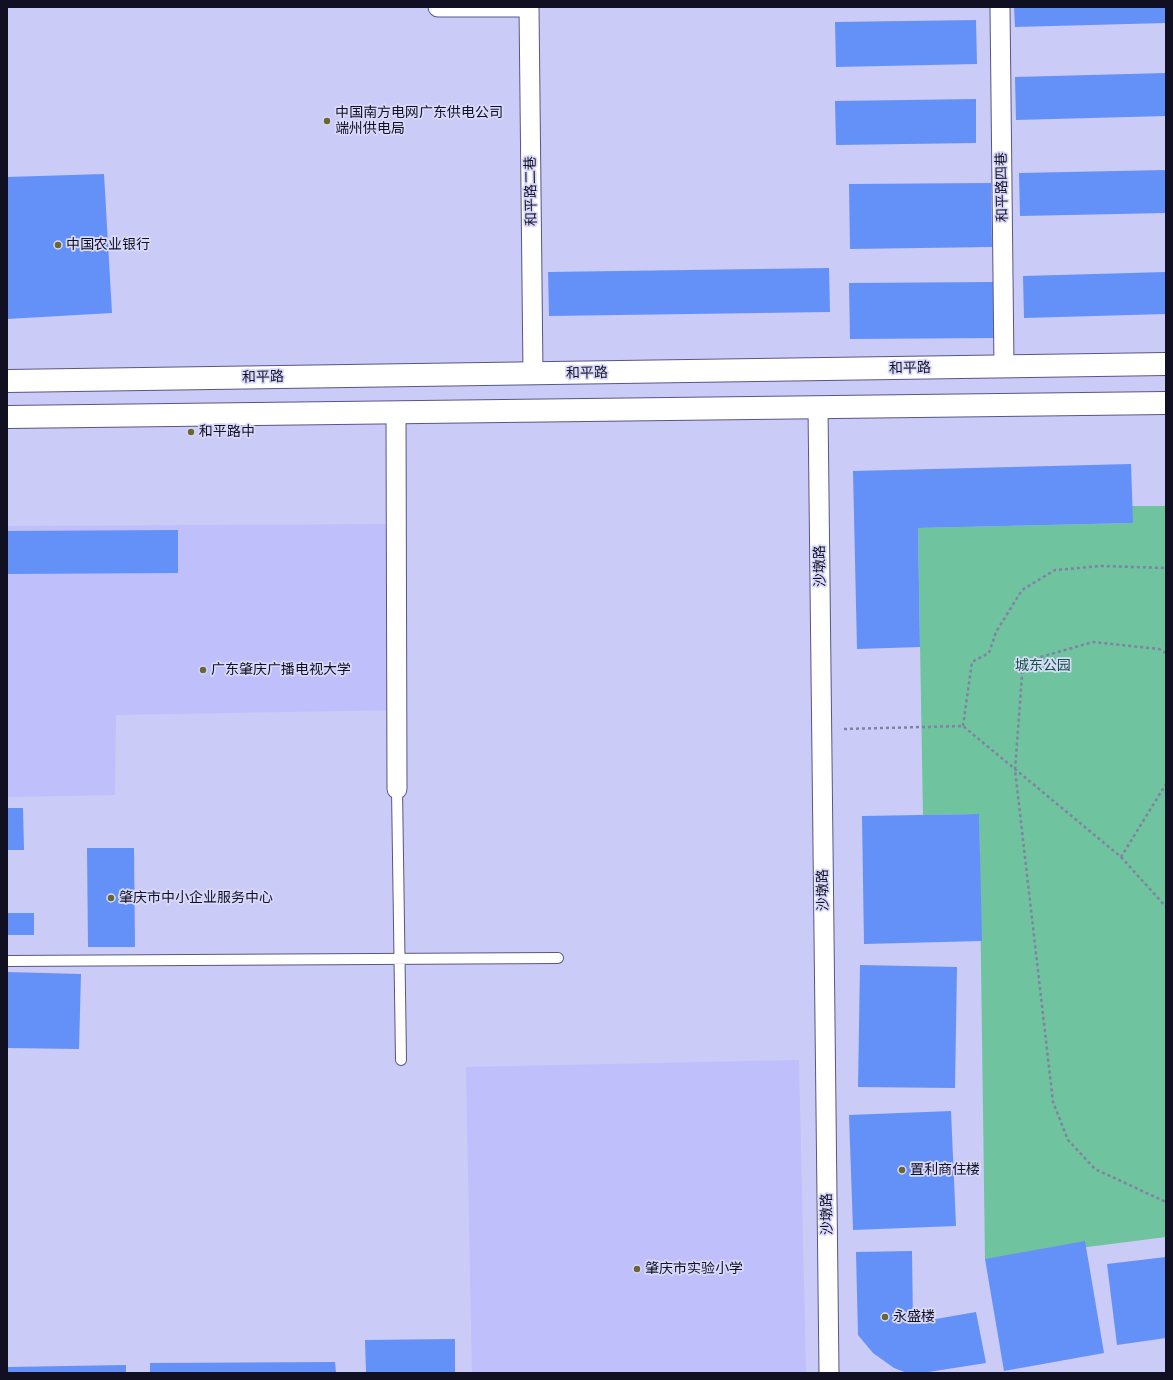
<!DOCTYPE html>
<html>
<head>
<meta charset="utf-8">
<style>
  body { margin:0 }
  #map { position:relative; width:1173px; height:1380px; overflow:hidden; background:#cbcbf7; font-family:"Asap Condensed",sans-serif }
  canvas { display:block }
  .frame { position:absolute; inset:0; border:8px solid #110f22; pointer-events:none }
</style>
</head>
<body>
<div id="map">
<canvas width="1173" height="1380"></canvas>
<div class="frame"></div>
</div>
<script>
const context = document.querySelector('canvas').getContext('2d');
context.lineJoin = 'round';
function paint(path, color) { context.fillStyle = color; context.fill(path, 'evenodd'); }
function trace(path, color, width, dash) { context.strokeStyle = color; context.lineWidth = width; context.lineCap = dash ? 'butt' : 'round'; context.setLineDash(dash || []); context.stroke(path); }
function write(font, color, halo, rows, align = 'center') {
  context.font = font + ' "Asap Condensed","Noto Sans SC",sans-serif'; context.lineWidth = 3.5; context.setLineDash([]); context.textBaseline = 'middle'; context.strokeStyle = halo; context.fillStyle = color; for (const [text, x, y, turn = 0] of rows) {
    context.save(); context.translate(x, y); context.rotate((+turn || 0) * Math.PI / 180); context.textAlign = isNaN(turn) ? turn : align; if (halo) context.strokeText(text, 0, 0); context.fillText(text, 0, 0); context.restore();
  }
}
paint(new Path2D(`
  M395 524 400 710 116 715 115 795 7 797V526Z
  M799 1060 806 1373H472L466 1067Z`), '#bfbffc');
paint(new Path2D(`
  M1132 506H1166V1237L985 1260 979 814 923 815 918 528 1132 523Z`), '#6fc39f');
paint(new Path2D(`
  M1014 7H1166V23L1015 27Z
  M976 20 977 64 836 67 835 22Z
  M1166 73V116L1016 120 1015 77Z
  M976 99V143L836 145 835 101Z
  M1166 170V213L1020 216 1019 173Z
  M104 174 112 313 7 319V177Z
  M991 183 992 247 850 249 849 184Z
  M829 268 830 312 549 316 548 272Z
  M1166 272V314L1024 318 1023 276Z
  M993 282 994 338 850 339 849 283Z
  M1131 464 1133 523 918 528 920 647 857 649 853 471Z
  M178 530V573L7 574V531Z
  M7 808H23L24 850H7Z
  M979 814 982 941 864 944 862 816Z
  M87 848H134L135 947H88Z
  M7 913H34V935H7Z
  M860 965 957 967 955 1088 858 1087Z
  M7 972 81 974 79 1049 7 1048Z
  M951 1111 956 1226 853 1230 849 1115Z
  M1085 1241 1104 1353 1004 1371 985 1259Z
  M912 1251 913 1323 976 1312 986 1363 922 1373H907L894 1368 873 1353 858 1335 856 1252Z
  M1166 1257V1338L1117 1345 1107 1264Z
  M455 1339V1373H366L365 1340Z
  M335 1362 336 1373H150V1363Z
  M126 1365V1373H7V1367Z`), '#6491f8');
const lane = new Path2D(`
  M397 789 401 1060
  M7 961 558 958`);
const street = new Path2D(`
  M438 7H529
  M529 7 533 374
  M1000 7 1004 367
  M818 407 829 1373
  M396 413 397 789`);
const secondary = new Path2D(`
  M7 381 1166 364
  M7 417 1166 403`);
trace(lane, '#585686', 12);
trace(street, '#585686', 21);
trace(secondary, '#585686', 24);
trace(new Path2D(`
  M1166 653 1159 649 1093 642 1023 662 1015 770 1053 1102 1068 1140 1095 1169 1166 1202
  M963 726 972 662 989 653 996 632 1022 590 1055 570 1102 566 1166 568
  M844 729 963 726 1121 857 1166 784
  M1121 857 1166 907`), '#8281a3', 2.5, [3, 3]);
trace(lane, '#fff', 10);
trace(street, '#fff', 19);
trace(secondary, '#fff', 22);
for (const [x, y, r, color] of [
  [327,121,4,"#6a6633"],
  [58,245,4,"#6a6633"],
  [191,432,4,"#6a6633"],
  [203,670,4,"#6a6633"],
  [111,898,4,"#6a6633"],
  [902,1170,4,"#6a6633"],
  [637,1269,4,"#6a6633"],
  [885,1317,4,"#6a6633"]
]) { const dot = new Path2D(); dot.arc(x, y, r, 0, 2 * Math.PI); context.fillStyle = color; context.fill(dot); trace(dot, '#d9dafb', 1.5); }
write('14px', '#110f22', '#d9dafb', [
  ["中国南方电网广东供电公司",335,113],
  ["端州供电局",335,129],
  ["中国农业银行",66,245],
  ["和平路中",199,432],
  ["广东肇庆广播电视大学",211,670],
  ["肇庆市中小企业服务中心",119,898],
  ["置利商住楼",910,1170],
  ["肇庆市实验小学",645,1269],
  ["永盛楼",893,1317]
], 'left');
write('14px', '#110f22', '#d9dafb', [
  ["和平路四巷",1002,187,-91],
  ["和平路二巷",531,191,-91],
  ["和平路",910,368,-1],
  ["和平路",587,373,-1],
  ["和平路",263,377,-1],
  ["沙墩路",820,566,-91],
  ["沙墩路",823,890,-91],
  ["沙墩路",827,1214,-91]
]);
write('14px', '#0f533c', '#d9dafb', [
  ["城东公园",1043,666]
]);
</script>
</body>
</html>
